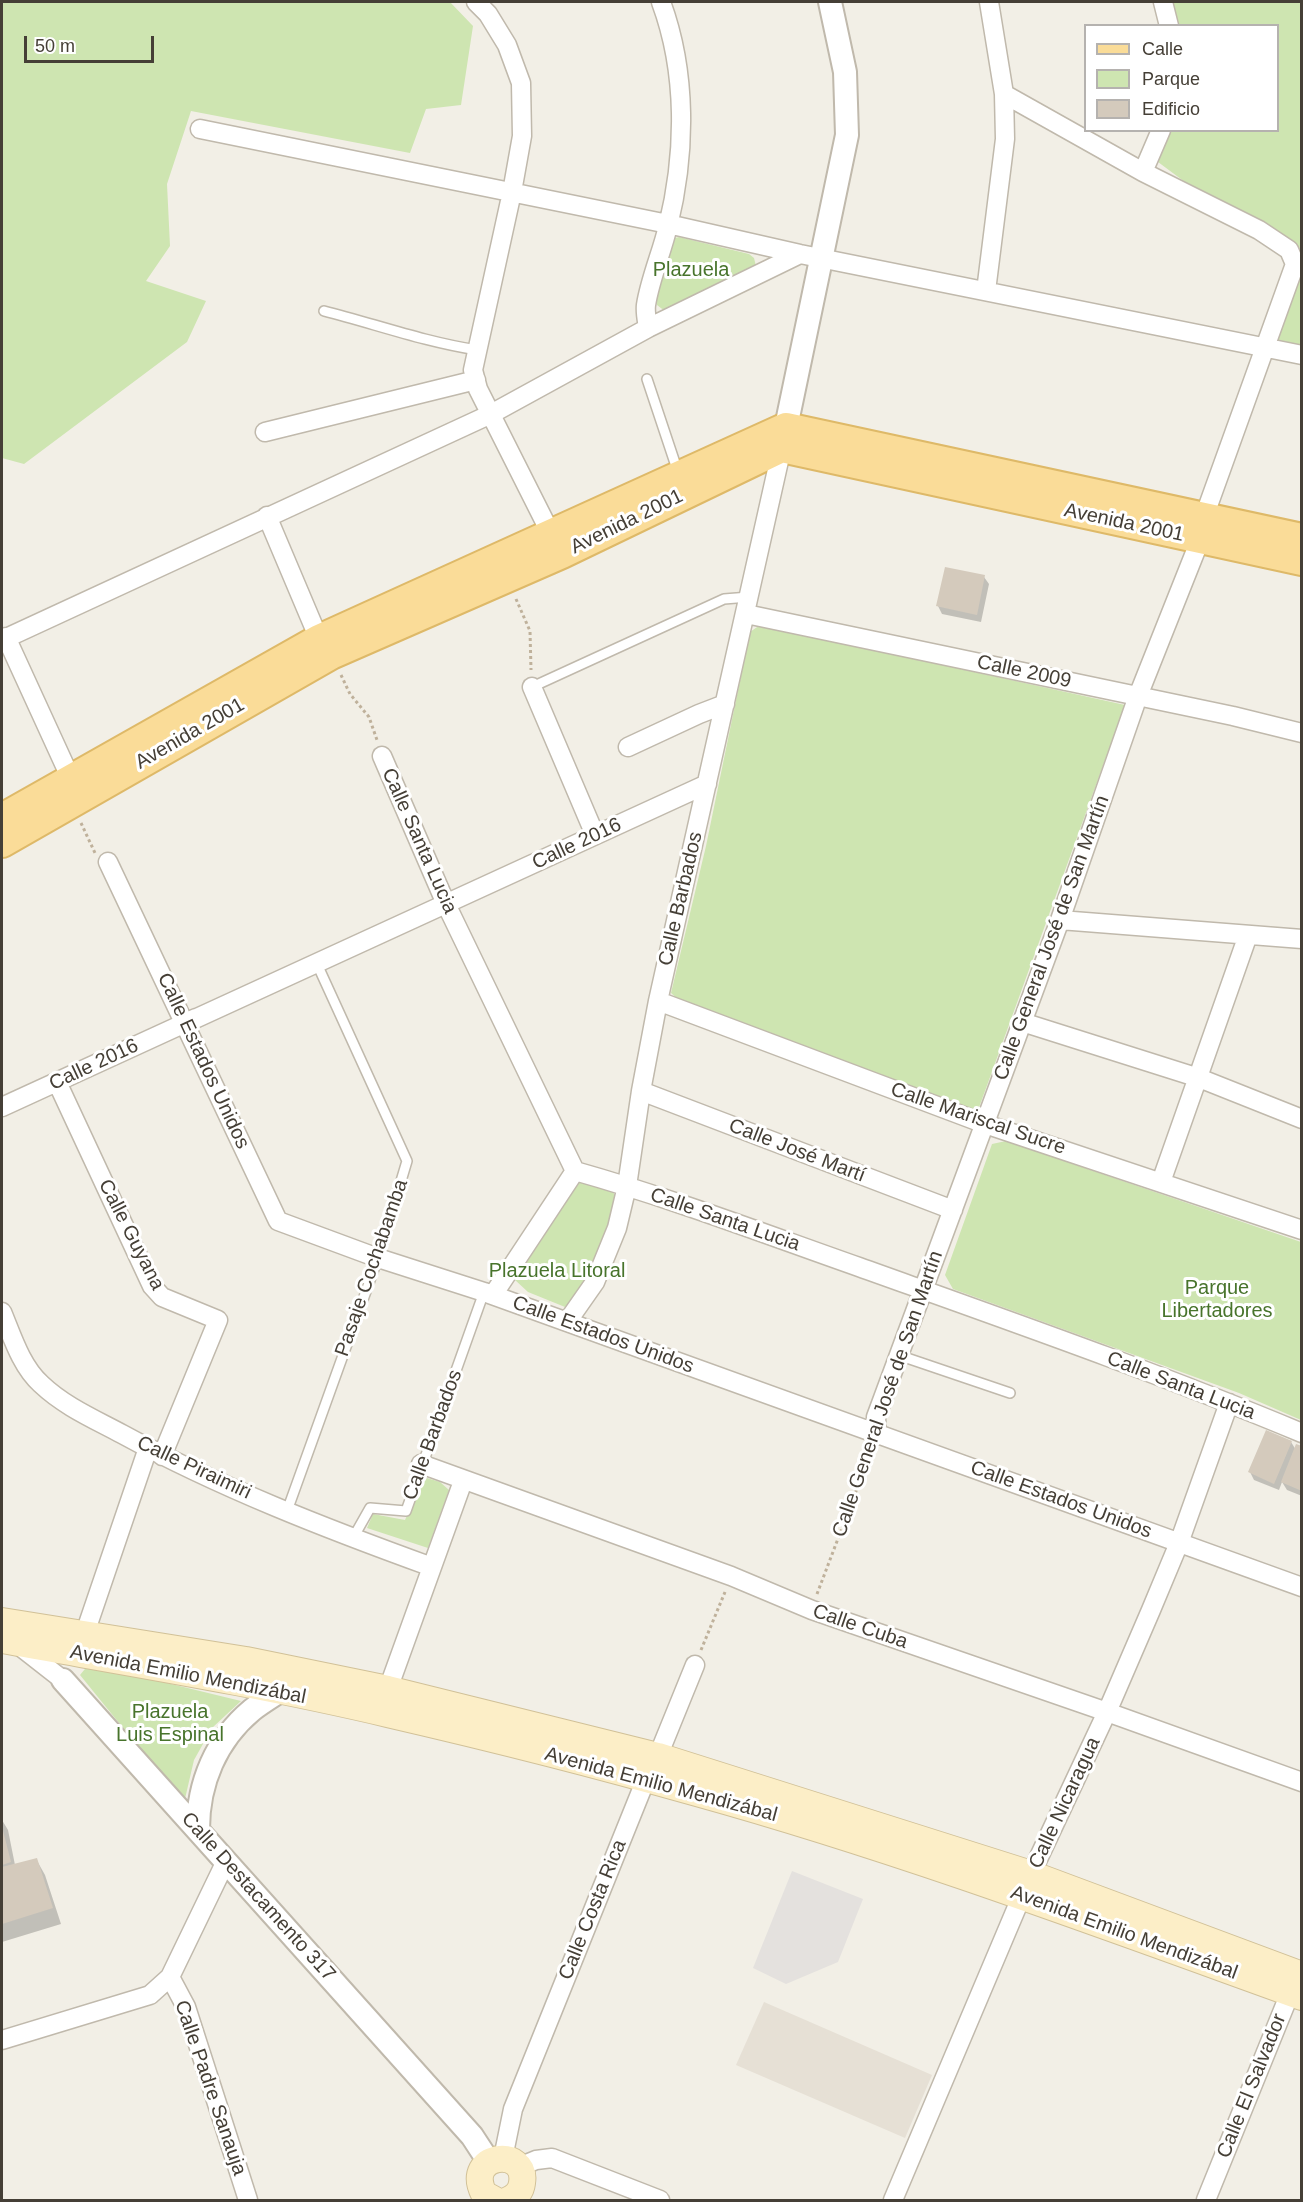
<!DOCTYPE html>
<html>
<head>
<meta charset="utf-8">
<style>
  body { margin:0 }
  #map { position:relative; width:1303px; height:2202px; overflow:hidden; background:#f2efe6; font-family:Arial,sans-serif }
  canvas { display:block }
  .frame { position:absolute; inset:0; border:3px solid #453f36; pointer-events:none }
  .legend { position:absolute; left:1084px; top:24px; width:195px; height:108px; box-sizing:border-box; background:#fff; border:2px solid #b5b2af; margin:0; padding:8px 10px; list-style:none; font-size:18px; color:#453f36 }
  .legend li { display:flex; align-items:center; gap:12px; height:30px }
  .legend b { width:30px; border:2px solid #b5b2af }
  .scale { position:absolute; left:24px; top:36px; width:130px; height:27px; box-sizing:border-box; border:3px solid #453f36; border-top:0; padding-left:8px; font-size:18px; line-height:21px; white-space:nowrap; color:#453f36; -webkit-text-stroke:4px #fff; paint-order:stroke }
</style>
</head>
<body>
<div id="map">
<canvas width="1303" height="2202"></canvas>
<div class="frame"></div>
<ul class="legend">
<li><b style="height:8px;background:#fadc98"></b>Calle</li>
<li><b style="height:16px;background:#cee5b1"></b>Parque</li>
<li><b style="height:16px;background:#d4cabc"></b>Edificio</li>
</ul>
<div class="scale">50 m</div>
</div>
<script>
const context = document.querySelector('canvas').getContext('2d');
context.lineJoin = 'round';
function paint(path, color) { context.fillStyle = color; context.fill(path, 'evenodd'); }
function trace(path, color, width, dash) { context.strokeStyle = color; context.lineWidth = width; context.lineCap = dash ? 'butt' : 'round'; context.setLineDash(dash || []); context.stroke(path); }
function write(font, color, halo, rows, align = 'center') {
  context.font = font + ' Arial,sans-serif'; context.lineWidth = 6; context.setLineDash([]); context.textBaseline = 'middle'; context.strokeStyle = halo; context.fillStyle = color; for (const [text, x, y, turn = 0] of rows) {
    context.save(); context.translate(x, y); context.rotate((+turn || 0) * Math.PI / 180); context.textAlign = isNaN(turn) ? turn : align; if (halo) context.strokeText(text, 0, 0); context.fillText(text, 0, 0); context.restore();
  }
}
paint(new Path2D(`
  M764 2002 932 2075 905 2138 736 2065Z`), '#e6e0d5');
paint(new Path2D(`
  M2 2H450L473 26 461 105 426 109 410 153 191 111 167 184 170 246 146 281 206 301 187 342 24 464 2 458Z
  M1157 2H1301V355L1264 347 1295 264 1150 156 1155 131 1278 130V26L1165 25Z
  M679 237 749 254 754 258 756 266 666 312 657 305 655 298 671 239Z
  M760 625 1125 705 977 1113 680 1001 671 993 706 846 750 632Z
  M1006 1141 1301 1242V1420L1239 1393 953 1289 945 1275 992 1144Z
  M587 1182 612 1191 618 1199C605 1238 596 1277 565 1307L528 1292 515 1280 579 1183Z
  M427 1478 440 1482 449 1490 428 1548 367 1528 373 1514 405 1520 421 1483Z
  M89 1664 241 1701 212 1728 194 1760 184 1803 80 1675Z`), '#cee5b1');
paint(new Path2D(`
  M792 1871 863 1899 838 1962 786 1984 753 1968Z`), '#e4e1de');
paint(new Path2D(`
  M984 577 989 584 981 622 942 614 938 606Z
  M1291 1442 1296 1450 1302 1448V1496L1287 1490 1282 1482 1279 1490 1254 1480 1250 1472Z
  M2 1820 8 1830 15 1865 36 1859 45 1875 61 1924 2 1942Z`), '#0003');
paint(new Path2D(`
  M945 567 985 575 977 615 936 606Z
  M1266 1430 1292 1441 1274 1484 1248 1472Z
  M1296 1444 1302 1446V1491L1281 1482Z
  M2 1827 11 1862 2 1865Z
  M37 1858 53 1908 2 1924V1867Z`), '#d4cabc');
const service = new Path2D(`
  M324 311C375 324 425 342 477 350
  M647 379 678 472
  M532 687 724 599 749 597
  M898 1355 1010 1393
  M287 1511 378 1258 407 1161 317 964
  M353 1538 370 1508 406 1511 484 1292`);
const minor = new Path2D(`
  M476 2 488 14 507 45 521 83 522 136 512 192 473 370 478 389 555 542
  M1163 2 1169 26
  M200 129 668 224 800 254 1302 355
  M1143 172 1161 130
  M986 291 1005 139 1004 94 989 2
  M648 328C647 321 645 312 646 305 650 279 662 252 668 226 686 153 687 72 661 2
  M265 432 476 380
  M267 516 319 639
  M746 614 1233 716 1302 733
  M6 637 71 779
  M2 640 491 414 648 328 800 254
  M532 687 595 835
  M628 747 699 714 725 704
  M382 756 446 904 575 1171C671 1198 765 1234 859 1267 1007 1320 1156 1372 1302 1433
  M108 862 278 1221 378 1258 484 1292 1302 1587
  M1060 920 1302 939
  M658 1001 985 1124 1302 1230
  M1022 1022 1199 1078 1302 1119
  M186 1023 707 784
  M57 1082 152 1286 162 1297 218 1320 162 1456
  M641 1091 953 1210
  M2 1107 196 1018
  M1161 1182 1248 935
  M493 1295 575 1171
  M2 1312C12 1336 21 1366 41 1384 64 1406 94 1419 122 1434 221 1488 327 1529 432 1567
  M567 1322 595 1282 617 1228 627 1186 641 1091 658 1001 783 443
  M877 1434 876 1417 1060 920 1138 696 1200 540 1204 517 1295 264 1289 250 1259 230 1143 172 1004 94
  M421 1464 731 1576 812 1610 1107 1712 1302 1782
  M85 1633 148 1448
  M17 1644 63 1680
  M388 1700V1689L463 1481
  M170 1977 186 2007 248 2200
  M2 2040 150 1995 170 1977 226 1861
  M503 2158 513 2109 646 1779 658 1756 695 1665
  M519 2167 536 2160 552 2158 660 2200
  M893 2200 1031 1874 1107 1712 1151 1610 1179 1543 1229 1403
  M1206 2200 1290 1993 1296 1983`);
const tertiary = new Path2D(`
  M786 427 847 135 845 72 830 2
  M63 1680 472 2136 489 2162
  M198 1829C198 1783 216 1740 252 1710 261 1703 271 1697 280 1691L282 1679`);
const secondary = new Path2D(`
  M2 1621 246 1660 388 1689 658 1756 1031 1874 1302 1975
  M2 1640C130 1663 261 1684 388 1714 492 1738 595 1764 697 1793 902 1850 1102 1925 1302 1997
  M495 2200 484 2194C463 2153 528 2146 522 2183 521 2192 515 2197 508 2200`);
const primary = new Path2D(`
  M2 818 319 639 786 427 1302 538
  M2 843 331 655 562 554 782 448 1302 561`);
trace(service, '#c0b9ac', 12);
trace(minor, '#c0b9ac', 21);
trace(tertiary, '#c0b9ac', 26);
trace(secondary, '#d1c198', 28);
trace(primary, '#deb968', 32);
trace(new Path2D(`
  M516 599 530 631 531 670
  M341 675 350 694 369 717 377 740
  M81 823 95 853
  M817 1594 872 1449
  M701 1650 725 1592`), '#bfb19b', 3, [3, 3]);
trace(service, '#fff', 9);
trace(minor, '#fff', 18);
trace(tertiary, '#fff', 22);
trace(secondary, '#fceec7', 26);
trace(primary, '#fadc98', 28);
write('20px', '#48742c', '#fff', [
  ["Plazuela",691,270],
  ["Plazuela Litoral",557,1271],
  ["Parque",1217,1288],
  ["Libertadores",1217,1311],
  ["Plazuela",170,1712],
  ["Luis Espinal",170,1735]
]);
write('20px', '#453f36', '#fff', [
  ["Avenida 2001",627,522,-26],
  ["Avenida 2001",1124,523,12],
  ["Calle 2009",1024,672,12],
  ["Avenida 2001",190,734,-30],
  ["Calle Santa Lucia",419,841,66],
  ["Calle 2016",577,844,-25],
  ["Calle Barbados",681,899,-77],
  ["Calle General José de San Martín",1052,938,-70],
  ["Calle Estados Unidos",203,1061,65],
  ["Calle 2016",94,1065,-25],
  ["Calle Mariscal Sucre",978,1119,19],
  ["Calle José Martí",797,1151,21],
  ["Calle Santa Lucia",725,1220,19],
  ["Calle Guyana",131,1235,63],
  ["Pasaje Cochabamba",372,1268,-71],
  ["Calle Estados Unidos",603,1335,20],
  ["Calle Santa Lucia",1181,1386,21],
  ["Calle General José de San Martín",888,1394,-71],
  ["Calle Barbados",433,1435,-70],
  ["Calle Piraimiri",194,1468,25],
  ["Calle Estados Unidos",1061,1500,20],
  ["Calle Cuba",860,1627,19],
  ["Avenida Emilio Mendizábal",188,1675,11],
  ["Avenida Emilio Mendizábal",661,1785,15],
  ["Calle Nicaragua",1065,1803,-65],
  ["Calle Destacamento 317",258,1897,48],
  ["Calle Costa Rica",593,1910,-68],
  ["Avenida Emilio Mendizábal",1124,1933,20],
  ["Calle El Salvador",1252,2086,-68],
  ["Calle Padre Sanauja",210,2088,71]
]);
</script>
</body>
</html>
